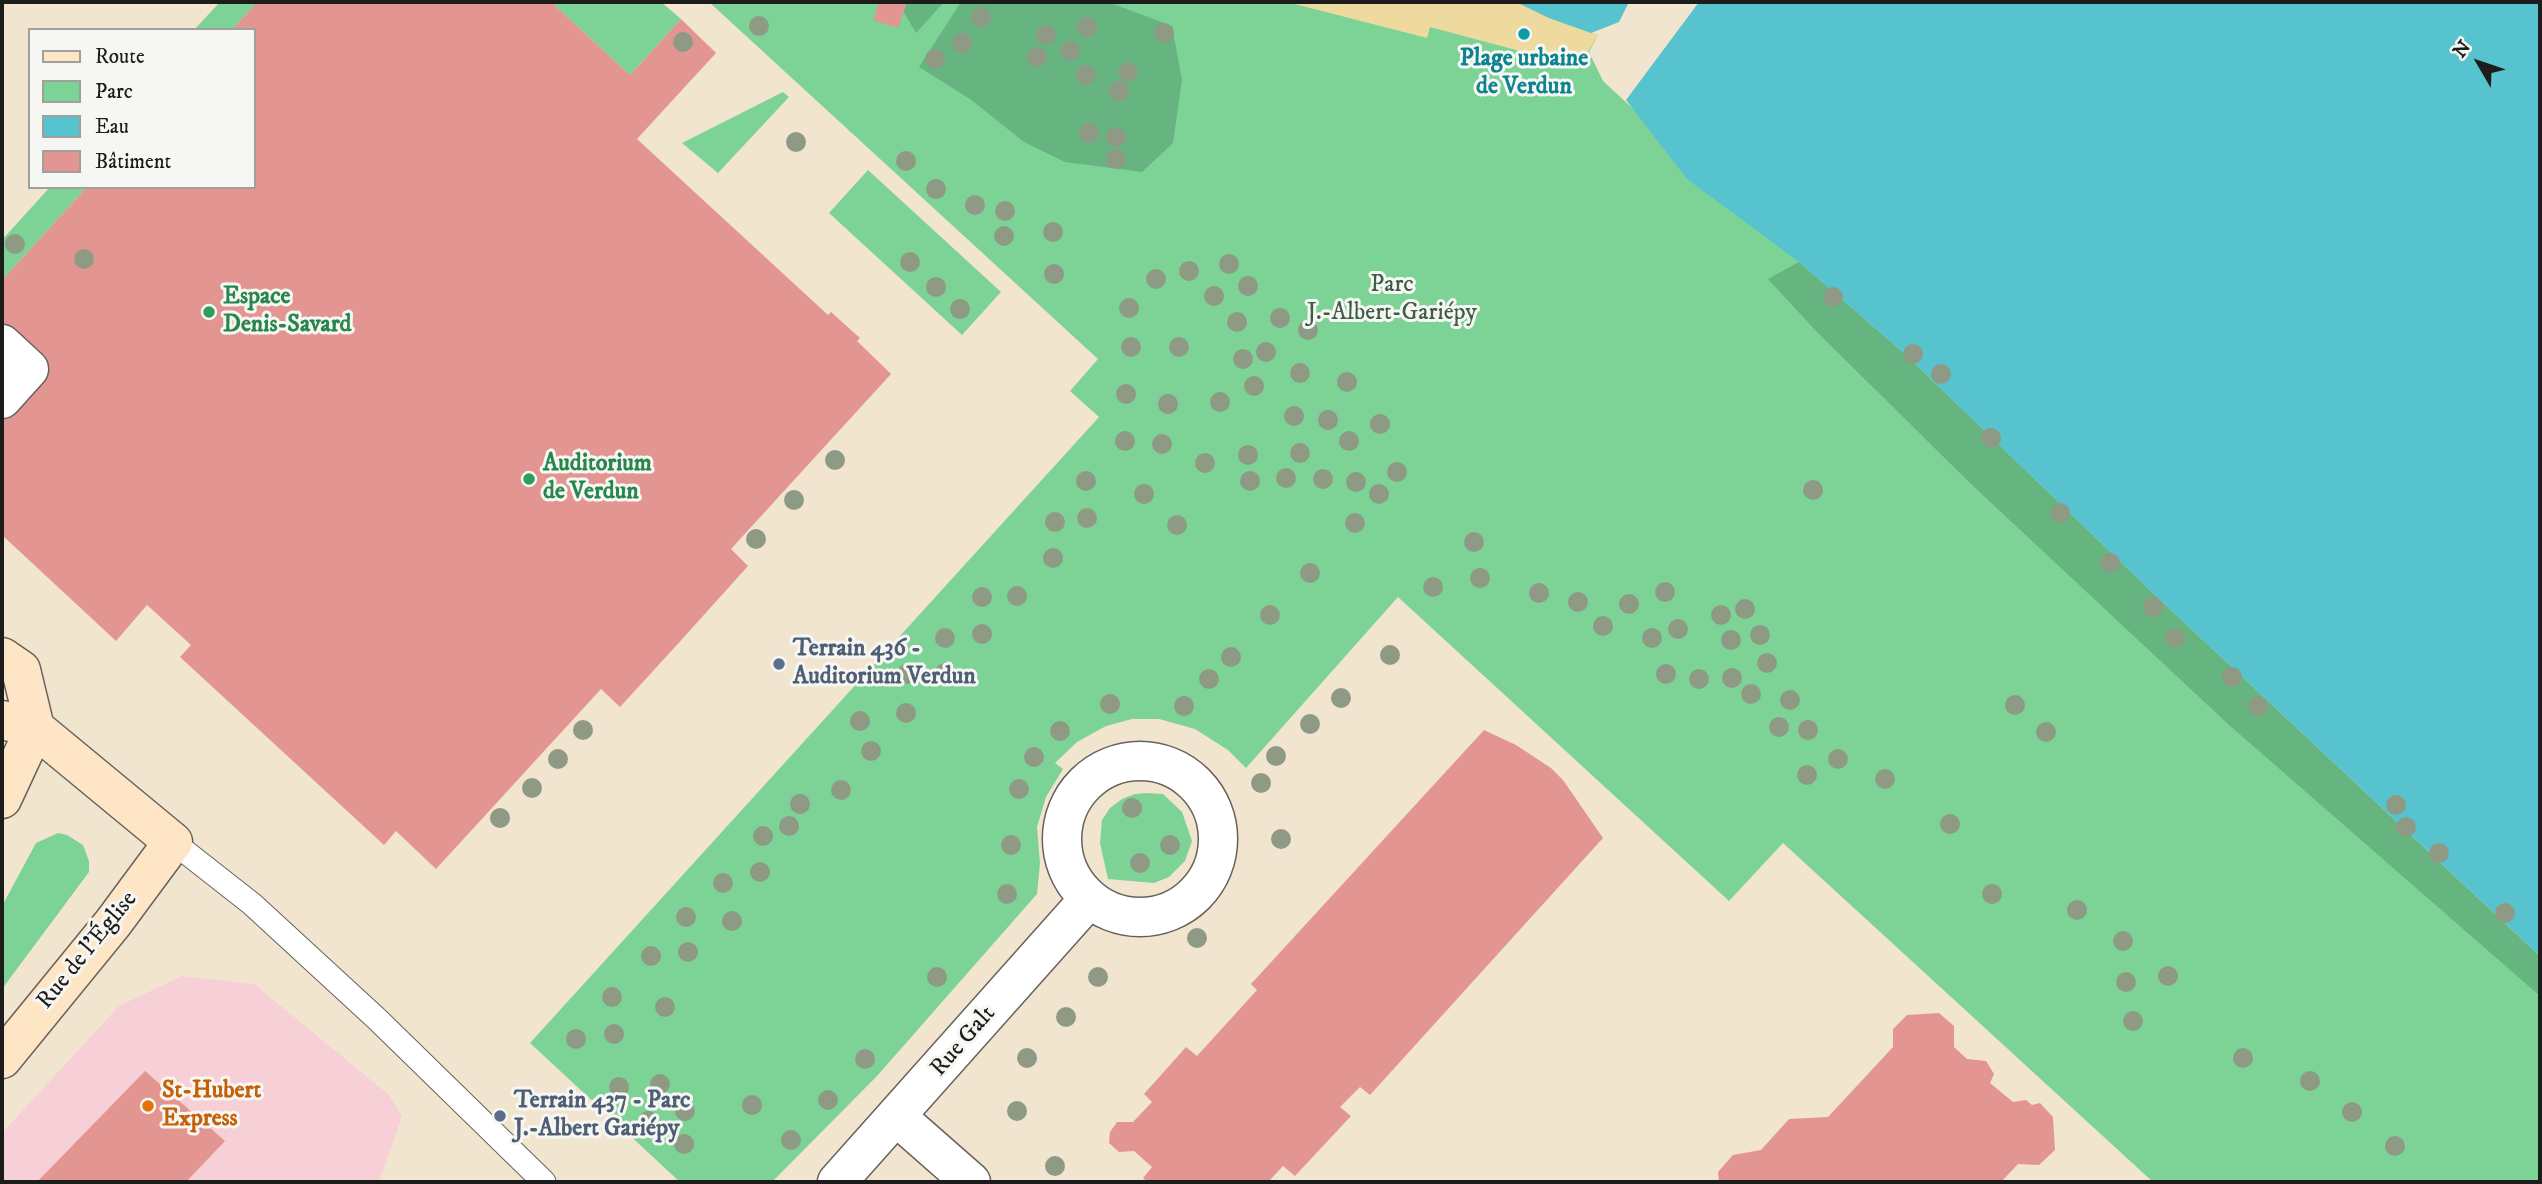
<!DOCTYPE html>
<meta charset="utf-8">
<style>
body{margin:0}
#map{position:relative;width:2542px;height:1184px;overflow:hidden;background:#f2e5cf;font-family:"IM FELL DW Pica",serif}
canvas{display:block}
.frame{position:absolute;inset:0;border:4px solid #1c1c1c;pointer-events:none}
.legend{position:absolute;left:28px;top:28px;width:228px;height:161px;box-sizing:border-box;background:#f6f6f2;border:2px solid #9f9f9c;margin:0;padding:9px 12px;list-style:none;font-size:21px;color:#1c1c1c}
.legend li{display:flex;align-items:center;gap:14px;height:35px}
.legend b{width:35px;border:2px solid #9f9f9c}
.north{position:absolute;left:2444px;top:28px;width:70px;height:70px;-webkit-text-stroke:5px #f6f6f2;paint-order:stroke;rotate:309deg;font-size:19px;font-weight:700;line-height:28px;text-align:center;color:#1c1c1c}
.north::after{content:'';display:block;margin:auto;width:24px;height:32px;background:#1c1c1c;clip-path:polygon(50% 0,100% 100%,50% 72%,0 100%)}
</style>
<div id="map">
<canvas width="2542" height="1184"></canvas>
<div class="frame"></div>
<ul class="legend">
<li><b style="height:9px;background:#fde5c5"></b>Route</li>
<li><b style="height:19px;background:#7dd296"></b>Parc</li>
<li><b style="height:19px;background:#57c3cf"></b>Eau</li>
<li><b style="height:19px;background:#e39591"></b>Bâtiment</li>
</ul>
<div class="north">N</div>
</div>
<script>
const c = document.querySelector('canvas').getContext('2d');
c.lineJoin = 'round';
function fillPath(path, color) {
  c.fillStyle = color;
  c.fill(path, 'evenodd');
}
function poly(rows) {
  const path = new Path2D();
  for (const r of rows) {
    if (r.length === 3) {
      path.moveTo(r[0] + r[2], r[1]);
      path.arc(r[0], r[1], r[2], 0, 2 * Math.PI);
      continue;
    }
    path.moveTo(r[0], r[1]);
    for (let i = 2; i < r.length; i += 2) path.lineTo(r[i], r[i + 1]);
  }
  return path;
}
function strokePath(path, color, width, dash) {
  c.strokeStyle = color;
  c.lineWidth = width;
  c.lineCap = dash ? 'butt' : 'round';
  c.setLineDash(dash || []);
  c.stroke(path);
}
function write(font, color, halo, rows, align = 'center') {
  c.font = font + ' "IM FELL DW Pica",serif';
  c.lineWidth = 6;
  c.setLineDash([]);
  c.textBaseline = 'middle';
  c.strokeStyle = halo;
  c.fillStyle = color;
  for (const [text, x, y, turn = 0] of rows) {
    c.save();
    c.translate(x, y);
    c.rotate((+turn || 0) * Math.PI / 180);
    c.textAlign = isNaN(turn) ? turn : align;
    if (halo) c.strokeText(text, 0, 0);
    c.fillText(text, 0, 0);
    c.restore();
  }
}
const built = poly([
 [182,976,254,984,389,1095,402,1116,379,1182,2,1182,2,1133,119,1006]
]);
const green = poly([
 [220,2,257,2,232,30,194,30],
 [551,2,661,2,681,19,630,75],
 [709,2,1516,2,1549,18,1598,35,1589,52,1603,81,1799,262,1904,353,2156,596,2540,957,2540,1182,2153,1182,1783,843,1729,901,1398,597,1246,768,1228,750,1195,729,1159,719,1132,719,1106,726,1077,742,1055,763,1063,769,1046,797,1037,827,1040,863,1037,894,877,1076,772,1182,680,1182,530,1043,1099,417,1070,391,1098,359],
 [783,92,789,97,718,173,682,143],
 [868,170,1001,292,962,335,829,213],
 [50,187,87,187,2,280,2,240],
 [1147,793,1163,794,1182,812,1192,841,1185,861,1169,877,1154,883,1108,879,1100,843,1102,820,1110,808,1122,799,1135,794],
 [58,833,67,835,83,845,89,861,89,872,2,989,2,906,36,843]
]);
const forest = poly([
 [898,2,944,2,916,33],
 [961,2,1108,2,1172,26,1182,80,1173,143,1142,172,1065,162,1024,142,970,99,919,67],
 [1799,262,1904,353,2156,596,2540,956,2540,996,2228,724,1970,483,1816,331,1768,279]
]);
const sand = poly([
 [1287,2,1516,2,1549,18,1598,35,1588,52,1572,65,1430,27,1427,38]
]);
const water = poly([
 [1516,2,1629,2,1619,22,1591,33,1549,18],
 [1699,2,2540,2,2540,956,2156,596,1904,353,1799,262,1687,179,1626,100]
]);
const building = poly([
 [257,2,551,2,630,75,681,19,716,53,637,139,828,315,831,312,860,338,857,341,891,374,731,549,748,566,675,647,620,707,601,689,436,869,396,831,384,845,180,657,191,645,147,605,116,641,2,535,2,280,87,187,254,187,254,30,232,30],
 [879,2,907,2,898,28,873,20],
 [1484,730,1516,745,1551,768,1563,780,1603,838,1370,1095,1360,1087,1340,1107,1351,1116,1295,1176,1283,1166,1270,1180,1272,1182,1148,1182,1143,1178,1152,1167,1134,1151,1119,1152,1109,1143,1110,1132,1117,1122,1133,1122,1152,1102,1144,1094,1186,1047,1197,1056,1257,990,1251,984],
 [1939,1013,1954,1026,1954,1047,1967,1059,1986,1061,1994,1074,1990,1083,2013,1102,2026,1100,2032,1105,2040,1103,2053,1117,2055,1150,2039,1165,2018,1164,2001,1182,1719,1182,1718,1172,1733,1155,1761,1150,1789,1119,1828,1117,1893,1047,1893,1029,1907,1015],
 [145,1071,225,1141,186,1182,37,1182]
]);
const lane = poly([
 [173,842,252,904,377,1019,544,1182]
]);
const street = poly([
 [2,344,29,369,2,399],
 [1140,839,78],
 [897,1117,971,1182],
 [837,1182,1089,899]
]);
const secondary = poly([
 [2,657,21,670,35,728],
 [2,720,35,728,173,842,113,923,2,1059],
 [2,799,35,728]
]);
const trees = [
 [981,17],
 [759,26],
 [1087,27],
 [1164,33],
 [1046,35],
 [683,42],
 [962,43],
 [1070,51],
 [1037,57],
 [935,59],
 [1128,72],
 [1086,75],
 [1119,91],
 [1089,133],
 [1116,137],
 [796,142],
 [1116,159],
 [906,161],
 [936,189],
 [975,205],
 [1005,211],
 [1053,232],
 [1004,236],
 [15,244],
 [84,259],
 [910,262],
 [1229,264],
 [1189,271],
 [1054,274],
 [1156,279],
 [1248,286],
 [936,287],
 [1214,296],
 [1833,297],
 [1129,308],
 [960,309],
 [1280,318],
 [1237,322],
 [1308,330],
 [1131,347],
 [1179,347],
 [1266,352],
 [1913,354],
 [1243,359],
 [1300,373],
 [1941,374],
 [1347,382],
 [1254,386],
 [1126,394],
 [1220,402],
 [1168,404],
 [1294,416],
 [1328,420],
 [1380,424],
 [1991,438],
 [1125,441],
 [1349,441],
 [1162,444],
 [1300,453],
 [1248,455],
 [835,460],
 [1205,463],
 [1397,472],
 [1286,478],
 [1323,479],
 [1086,481],
 [1250,481],
 [1356,482],
 [1813,490],
 [1144,494],
 [1379,494],
 [794,500],
 [2060,513],
 [1087,518],
 [1055,522],
 [1355,523],
 [1177,525],
 [756,539],
 [1474,542],
 [1053,558],
 [2110,563],
 [1310,573],
 [1480,578],
 [1433,587],
 [1665,592],
 [1539,593],
 [1017,596],
 [982,597],
 [1578,602],
 [1629,604],
 [2153,607],
 [1745,609],
 [1270,615],
 [1721,615],
 [1603,626],
 [1678,629],
 [982,634],
 [1760,635],
 [945,638],
 [1652,638],
 [2175,638],
 [1731,640],
 [1390,655],
 [1231,657],
 [1767,663],
 [945,673],
 [907,674],
 [1666,674],
 [2232,677],
 [1732,678],
 [1209,679],
 [1699,679],
 [1751,694],
 [1341,698],
 [1790,700],
 [1110,704],
 [2015,705],
 [1184,706],
 [2258,706],
 [906,713],
 [860,721],
 [1310,724],
 [1779,727],
 [583,730],
 [1808,730],
 [1060,731],
 [2046,732],
 [871,751],
 [1276,756],
 [1034,757],
 [558,759],
 [1838,759],
 [1807,775],
 [1885,779],
 [1261,783],
 [532,788],
 [1019,789],
 [841,790],
 [800,804],
 [2396,805],
 [1132,808],
 [500,818],
 [1950,824],
 [789,826],
 [2406,827],
 [763,836],
 [1281,839],
 [1011,845],
 [1170,845],
 [2439,853],
 [1140,863],
 [760,872],
 [723,883],
 [1007,894],
 [1992,894],
 [2077,910],
 [2505,913],
 [686,917],
 [732,921],
 [1197,938],
 [2123,941],
 [688,952],
 [651,956],
 [2168,976],
 [937,977],
 [1098,977],
 [2126,982],
 [612,997],
 [665,1007],
 [1066,1017],
 [2133,1021],
 [614,1034],
 [576,1039],
 [1027,1058],
 [2243,1058],
 [865,1059],
 [2310,1081],
 [660,1084],
 [619,1087],
 [828,1100],
 [752,1105],
 [685,1111],
 [1017,1111],
 [2352,1112],
 [648,1121],
 [791,1140],
 [684,1144],
 [2395,1146],
 [1055,1166]
];
const markers = [
 [1524,34,7,"#0f9aa8"],
 [209,312,7,"#2e9e5b"],
 [529,479,7,"#2e9e5b"],
 [779,664,7,"#5c6f8a"],
 [148,1106,7,"#e8710a"],
 [500,1116,7,"#5c6f8a"]
];
const cultureNames = [
 ["Plage urbaine",1524,60],
 ["de Verdun",1524,88]
];
const parkNames = [
 ["Parc",1392,286],
 ["J.-Albert-Gariépy",1392,314]
];
const leisureNames = [
 ["Espace",223,298],
 ["Denis-Savard",223,326],
 ["Auditorium",543,465],
 ["de Verdun",543,493]
];
const serviceNames = [
 ["Terrain 436 -",793,650],
 ["Auditorium Verdun",793,678],
 ["Terrain 437 - Parc",514,1102],
 ["J.-Albert Gariépy",514,1130]
];
const streetNames = [
 ["Rue de l'Église",88,951,-51],
 ["Rue Galt",964,1042,-49]
];
const foodNames = [
 ["St-Hubert",162,1092],
 ["Express",162,1120]
];
fillPath(built, '#f6cfd7');
fillPath(green, '#7dd296');
fillPath(forest, '#66b47f');
fillPath(sand, '#eeda9e');
fillPath(water, '#57c3cf');
fillPath(building, '#e39591');
strokePath(lane, '#67625b', 25);
strokePath(street, '#67625b', 41);
strokePath(secondary, '#67625b', 41);
strokePath(lane, '#fff', 23);
strokePath(street, '#fff', 38);
strokePath(secondary, '#fde5c5', 38);
c.fillStyle = '#8f9a84';
for (const [x, y] of trees) {
  c.beginPath();
  c.arc(x, y, 10, 0, 2 * Math.PI);
  c.fill();
}
for (const [x, y, r, color] of markers) {
  const dot = new Path2D();
  dot.arc(x, y, r, 0, 2 * Math.PI);
  c.fillStyle = color;
  c.fill(dot);
  strokePath(dot, '#f6f6f2', 2.5);
}
write('bold 24px', '#0d838f', '#f6f6f2', cultureNames);
write('24px', '#3e5c47', '#f6f6f2', parkNames);
write('bold 24px', '#27864d', '#f6f6f2', leisureNames, 'left');
write('bold 24px', '#4e5e75', '#f6f6f2', serviceNames, 'left');
write('24px', '#1c1c1c', '#f6f6f2', streetNames);
write('bold 24px', '#c56008', '#f6f6f2', foodNames, 'left');
</script>
